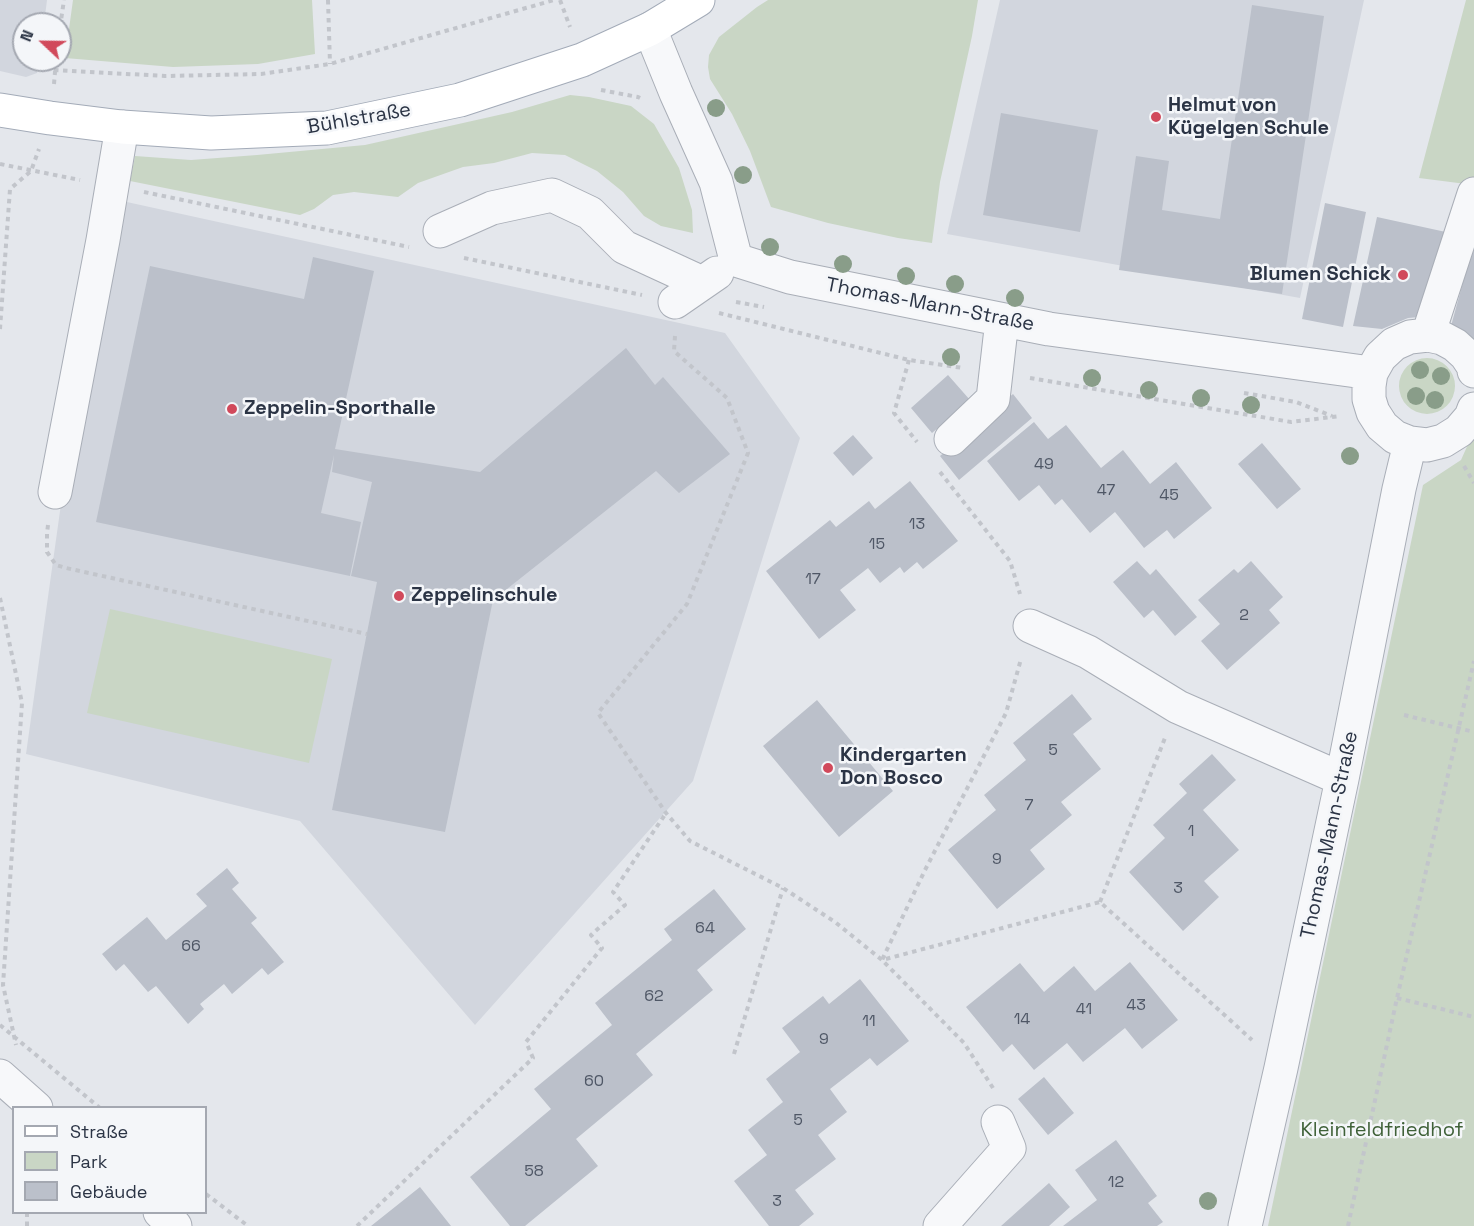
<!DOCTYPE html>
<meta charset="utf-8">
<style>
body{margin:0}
#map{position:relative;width:1474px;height:1226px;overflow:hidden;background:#e4e7ec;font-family:"Space Grotesk",sans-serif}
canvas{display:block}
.legend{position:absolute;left:12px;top:1106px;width:195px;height:108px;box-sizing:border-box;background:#f4f6f9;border:2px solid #a4a8b1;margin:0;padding:8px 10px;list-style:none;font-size:18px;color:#2b3445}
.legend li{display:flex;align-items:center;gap:12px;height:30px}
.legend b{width:30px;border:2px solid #a4a8b1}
.north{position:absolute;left:12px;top:12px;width:60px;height:60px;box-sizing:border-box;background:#f4f6f9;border:2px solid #a4a8b1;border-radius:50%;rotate:292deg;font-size:16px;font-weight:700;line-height:24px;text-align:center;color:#2b3445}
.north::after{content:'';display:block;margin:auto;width:21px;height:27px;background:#d1495b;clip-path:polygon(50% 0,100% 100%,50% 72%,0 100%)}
</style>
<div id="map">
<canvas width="1474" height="1226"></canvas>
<ul class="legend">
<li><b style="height:8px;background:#fff"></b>Straße</li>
<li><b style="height:16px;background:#c9d6c5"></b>Park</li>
<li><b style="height:16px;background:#bbc0ca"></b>Gebäude</li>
</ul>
<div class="north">N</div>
</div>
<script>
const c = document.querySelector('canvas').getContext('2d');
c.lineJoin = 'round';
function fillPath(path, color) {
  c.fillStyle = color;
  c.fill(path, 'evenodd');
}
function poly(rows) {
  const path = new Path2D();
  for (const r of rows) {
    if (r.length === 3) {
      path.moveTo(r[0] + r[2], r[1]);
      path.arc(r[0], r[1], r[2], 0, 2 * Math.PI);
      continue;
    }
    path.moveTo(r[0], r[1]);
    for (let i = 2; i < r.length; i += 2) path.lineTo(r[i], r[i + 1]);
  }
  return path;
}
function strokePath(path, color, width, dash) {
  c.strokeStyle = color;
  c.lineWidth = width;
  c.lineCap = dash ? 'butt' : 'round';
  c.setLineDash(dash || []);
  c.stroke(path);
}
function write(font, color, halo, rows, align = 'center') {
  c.font = font + ' "Space Grotesk",sans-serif';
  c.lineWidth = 5;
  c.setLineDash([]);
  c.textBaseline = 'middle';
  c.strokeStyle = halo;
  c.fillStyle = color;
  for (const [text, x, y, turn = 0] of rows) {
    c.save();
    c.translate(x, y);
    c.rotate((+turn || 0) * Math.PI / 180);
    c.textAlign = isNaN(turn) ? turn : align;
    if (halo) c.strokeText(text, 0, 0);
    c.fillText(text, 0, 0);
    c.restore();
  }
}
const built = poly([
 [0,0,47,0,44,24,24,24,24,60,39,60,37,73,26,77,0,71],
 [1000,0,1364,0,1300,298,947,234],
 [104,197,725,333,800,438,693,781,475,1025,300,821,26,754]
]);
const green = poly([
 [73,0,312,0,315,54,258,64,173,67,65,58],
 [768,0,978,0,972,36,940,182,932,243,898,238,828,223,771,207,750,151,732,114,710,79,708,67,709,55,719,37,757,7],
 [1466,0,1474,0,1474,185,1419,178],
 [570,95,589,97,631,106,654,124,679,168,692,210,693,233,661,226,644,216,623,192,597,171,565,155,532,153,494,163,463,167,418,183,398,197,354,192,333,195,314,209,300,215,130,181,135,156,191,160,257,155,365,145,512,112],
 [1427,386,28],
 [1474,431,1474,1226,1268,1226,1423,485,1461,460],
 [110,609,332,659,309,763,87,713]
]);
const building = poly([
 [1252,5,1324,16,1282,294,1119,270,1136,156,1169,161,1162,210,1220,219],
 [1001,113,1098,130,1080,232,983,215],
 [1325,203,1366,212,1343,327,1302,319],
 [1377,217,1455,234,1430,316,1408,318,1382,329,1353,326],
 [1473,246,1474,246,1474,344,1451,326],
 [313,257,374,271,335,449,480,472,626,348,655,385,663,377,730,454,679,493,656,471,493,600,445,832,332,810,377,582,351,576,372,482,332,472,334,455,321,513,361,522,350,576,96,522,150,266,304,299],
 [948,375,970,400,932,433,911,408],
 [1013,394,1032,418,959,480,940,456],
 [1034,422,1048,439,1066,425,1101,468,1123,450,1150,484,1176,462,1212,508,1174,539,1167,530,1144,548,1115,512,1090,533,1062,499,1055,505,1039,485,1019,501,987,461],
 [853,435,873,458,853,476,833,453],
 [1262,443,1301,489,1277,509,1238,464],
 [910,481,958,541,923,569,917,562,904,573,900,567,880,583,868,568,840,590,856,610,819,639,766,571,830,520,836,527,869,501,875,509],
 [1137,561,1150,575,1156,569,1197,617,1175,636,1153,610,1144,618,1113,582],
 [1251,561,1283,597,1269,610,1280,623,1227,670,1201,641,1220,624,1198,600,1234,569,1238,573],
 [1072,694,1092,719,1073,734,1101,769,1061,802,1072,815,1030,850,1045,869,997,909,948,850,996,810,984,795,1026,760,1013,743],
 [817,700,893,791,839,837,763,746],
 [1212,754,1236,780,1203,810,1239,850,1204,881,1219,897,1183,931,1129,872,1165,838,1153,825,1187,793,1179,784],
 [227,868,239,883,232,889,257,918,251,923,284,962,268,975,262,968,232,994,224,984,200,1004,204,1009,188,1024,156,986,148,992,124,964,116,971,102,954,147,917,166,940,207,906,196,894],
 [714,889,746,929,697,970,713,990,636,1054,653,1075,576,1139,598,1166,525,1226,510,1226,470,1177,551,1109,534,1089,612,1025,595,1003,672,940,664,929],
 [1130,962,1178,1020,1142,1049,1125,1028,1083,1062,1067,1043,1034,1070,1012,1044,1003,1052,966,1007,1020,963,1044,992,1074,966,1095,991],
 [860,979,909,1041,877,1066,870,1058,830,1089,847,1112,818,1135,836,1159,795,1190,814,1214,799,1226,769,1226,734,1181,767,1155,748,1130,783,1102,766,1079,800,1052,782,1028,823,996,829,1004],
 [1044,1077,1074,1113,1048,1135,1018,1099],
 [1116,1140,1157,1196,1148,1203,1163,1222,1157,1226,1063,1226,1097,1200,1075,1170],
 [1049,1183,1070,1207,1049,1226,1001,1226],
 [420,1187,451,1226,371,1226]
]);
const path = poly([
 [328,0,330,64],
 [560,0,570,27],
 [60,27,64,0],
 [54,70,165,76,261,74,330,64,554,0],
 [54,84,56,60],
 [601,90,638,97,640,98],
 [0,164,80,180],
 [144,192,409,247],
 [464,258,642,295],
 [736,302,764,307],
 [719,313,909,360,963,368],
 [0,329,10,189,31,171,39,149],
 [675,336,674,351,727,398,748,453,687,604,598,713,666,813,690,841,783,888,835,922,882,960,1100,902,1252,1040],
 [909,360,894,413,917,442],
 [1030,378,1291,422,1340,416],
 [1244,393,1296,402,1332,416],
 [1464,466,1474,483],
 [940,472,1010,561,1020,594],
 [48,525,47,533,47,552,56,565,66,568,367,634],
 [0,598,22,703,3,985,16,1045],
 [1404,715,1474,732],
 [1100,902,1165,738],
 [1397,998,1474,1017],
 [0,1025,100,1108],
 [734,1054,783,888],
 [993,1088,964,1043,882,960,925,870,1006,713,1021,659],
 [206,1194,248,1226],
 [27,1226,27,1212],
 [357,1226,533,1058,526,1042,602,948,591,935,625,905,613,892,666,813],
 [1348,1226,1397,998,1474,661]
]);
const minor = poly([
 [650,29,676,93,716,182,736,260,790,277,1049,329,1371,373],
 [440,231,492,208,552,195,590,213,624,247,702,283],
 [675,302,717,273],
 [1428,335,1474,194],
 [1474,371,1474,367,1466,355,1455,345,1442,338,1428,335,1410,337,1394,344,1380,357,1371,373,1369,386,1369,399,1373,412,1382,426,1395,437,1410,443,1427,445,1443,441,1459,431,1471,417,1474,409],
 [951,439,993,399,1002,320],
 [55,492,103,240,122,127],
 [1030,626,1088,652,1178,707,1342,779],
 [0,1076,36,1108],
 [160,1212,175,1226],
 [940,1226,1009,1148,998,1122],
 [1245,1226,1281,1068,1342,779,1399,489,1410,443]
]);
const major = poly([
 [0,110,50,118,122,127,211,133,327,128,460,100,582,60,650,29,698,0]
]);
const trees = [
 [716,108],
 [743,175],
 [770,247],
 [843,264],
 [906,276],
 [955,284],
 [1015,298],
 [951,357],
 [1420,370],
 [1441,376],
 [1092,378],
 [1149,390],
 [1416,396],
 [1201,398],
 [1435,400],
 [1251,405],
 [1350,456],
 [1208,1201]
];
const markers = [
 [1156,117,6,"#d1495b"],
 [1403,275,6,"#d1495b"],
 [232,409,6,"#d1495b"],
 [399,596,6,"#d1495b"],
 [828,768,6,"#d1495b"]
];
const numberNames = [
 ["49",1044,465],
 ["47",1106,491],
 ["45",1169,496],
 ["13",917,525],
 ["15",877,545],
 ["17",813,580],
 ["2",1244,616],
 ["5",1053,751],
 ["7",1029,806],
 ["1",1191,832],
 ["9",997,860],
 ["3",1178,889],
 ["64",705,929],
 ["66",191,947],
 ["62",654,997],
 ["43",1136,1006],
 ["41",1084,1010],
 ["14",1022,1020],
 ["11",869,1022],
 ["9",824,1040],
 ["60",594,1082],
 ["5",798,1121],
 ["58",534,1172],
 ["12",1116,1183],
 ["3",777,1202]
];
const poiNames = [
 ["Helmut von",1168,106],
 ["Kügelgen Schule",1168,129],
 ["Blumen Schick",1391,275,"right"],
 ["Zeppelin-Sporthalle",244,409],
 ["Zeppelinschule",411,596],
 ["Kindergarten",840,756],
 ["Don Bosco",840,779]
];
const streetNames = [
 ["Bühlstraße",359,119,-10],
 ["Thomas-Mann-Straße",930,305,11],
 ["Thomas-Mann-Straße",1330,835,-78]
];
const parkNames = [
 ["Kleinfeldfriedhof",1382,1131]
];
fillPath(built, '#d2d6de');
fillPath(green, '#c9d6c5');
fillPath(building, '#bbc0ca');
strokePath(minor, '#a9aeb7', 35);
strokePath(major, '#a3abb8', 35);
strokePath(path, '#c2c5cb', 4, [4.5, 4.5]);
strokePath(minor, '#f7f8fa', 33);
strokePath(major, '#fff', 33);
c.fillStyle = '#899d89';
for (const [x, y] of trees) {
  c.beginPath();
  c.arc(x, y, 9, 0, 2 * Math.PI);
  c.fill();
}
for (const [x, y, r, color] of markers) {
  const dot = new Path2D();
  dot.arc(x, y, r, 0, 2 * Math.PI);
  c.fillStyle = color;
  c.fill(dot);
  strokePath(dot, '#f4f6f9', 2);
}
write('16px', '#4f5766', null, numberNames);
write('bold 20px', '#2b3445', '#f4f6f9', poiNames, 'left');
write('20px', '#2b3445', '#f4f6f9', streetNames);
write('20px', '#3f6138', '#f4f6f9', parkNames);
</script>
